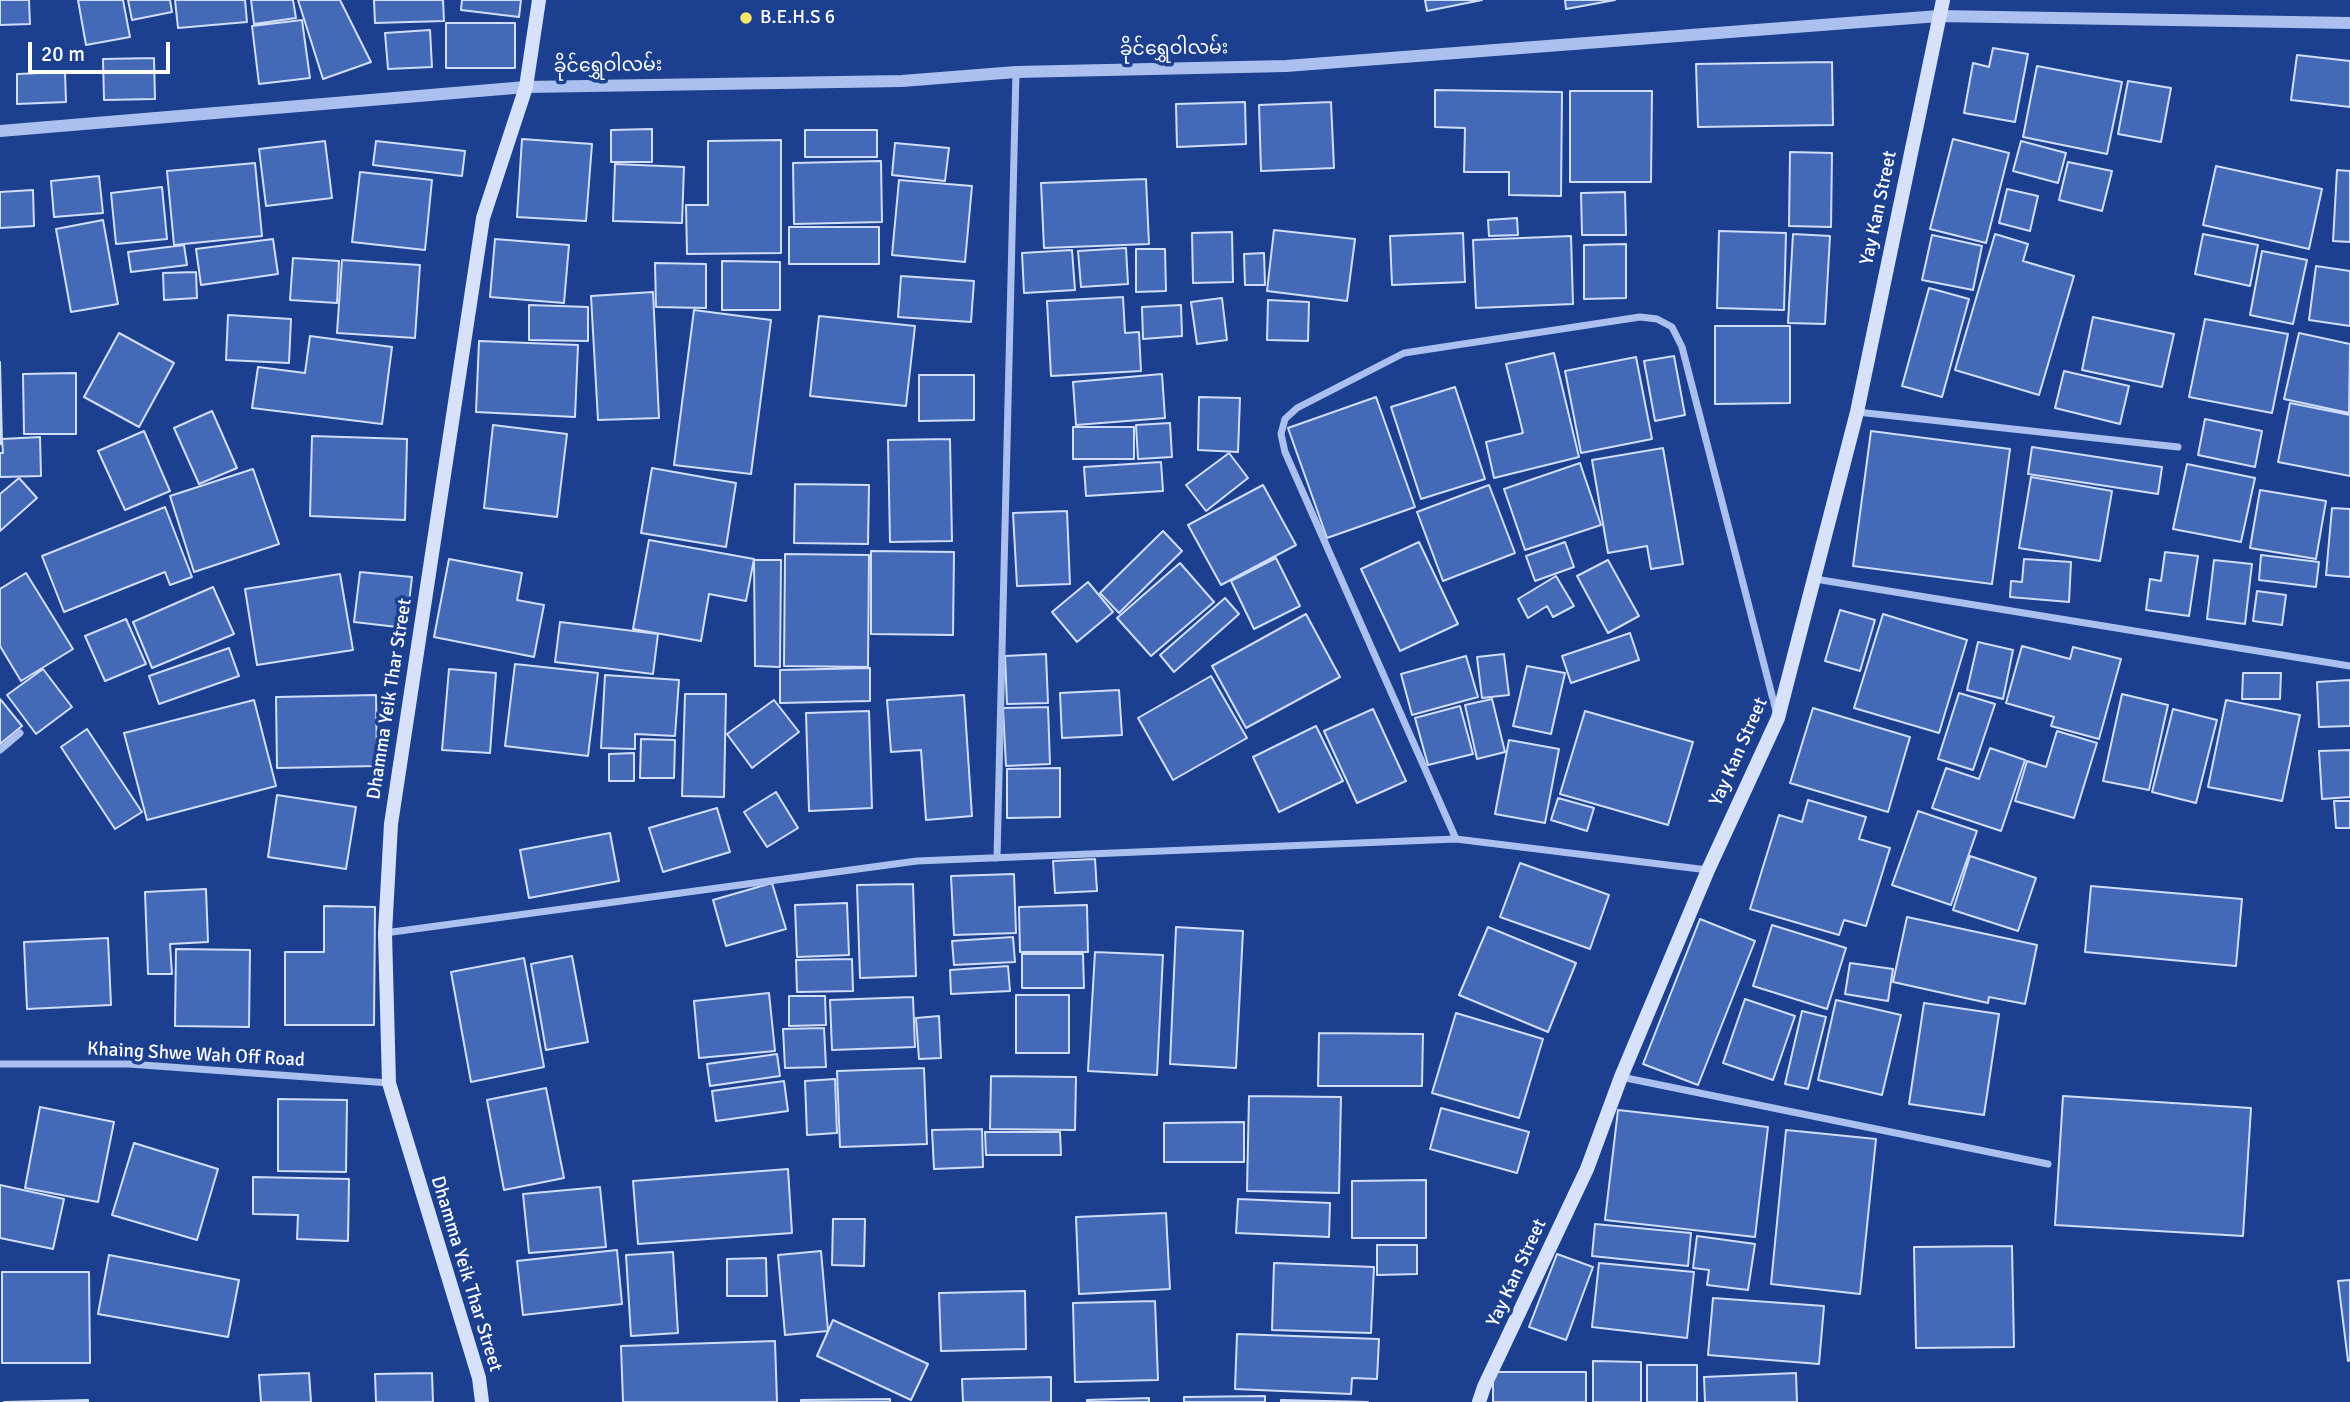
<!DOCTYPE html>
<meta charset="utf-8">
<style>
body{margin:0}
#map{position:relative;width:2350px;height:1402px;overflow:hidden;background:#1c408f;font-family:Signika,sans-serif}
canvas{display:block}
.scale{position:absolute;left:28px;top:42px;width:142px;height:32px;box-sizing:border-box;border:4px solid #fff;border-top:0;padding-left:9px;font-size:21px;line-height:24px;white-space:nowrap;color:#fff;-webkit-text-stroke:5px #1c408f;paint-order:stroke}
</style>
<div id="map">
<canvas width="2350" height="1402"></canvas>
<div class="scale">20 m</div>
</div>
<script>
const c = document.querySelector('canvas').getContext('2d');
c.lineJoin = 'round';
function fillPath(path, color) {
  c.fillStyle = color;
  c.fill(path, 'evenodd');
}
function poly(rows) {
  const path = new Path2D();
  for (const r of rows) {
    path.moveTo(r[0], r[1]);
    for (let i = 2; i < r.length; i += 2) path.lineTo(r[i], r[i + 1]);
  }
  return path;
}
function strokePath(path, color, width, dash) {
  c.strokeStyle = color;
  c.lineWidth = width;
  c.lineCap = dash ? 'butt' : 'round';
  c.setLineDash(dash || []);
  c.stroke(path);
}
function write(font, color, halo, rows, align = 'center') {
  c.font = font + ' Signika,"Noto Sans Myanmar",sans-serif';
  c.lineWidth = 7;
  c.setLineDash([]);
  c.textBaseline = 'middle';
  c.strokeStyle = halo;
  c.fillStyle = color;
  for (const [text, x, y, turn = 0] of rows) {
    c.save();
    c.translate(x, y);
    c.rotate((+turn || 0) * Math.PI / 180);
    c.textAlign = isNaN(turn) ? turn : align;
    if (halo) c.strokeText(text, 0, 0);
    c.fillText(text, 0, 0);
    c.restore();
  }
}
const building = poly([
 [0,0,29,0,30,24,0,25,0,0],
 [78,0,123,0,130,37,86,45,78,0],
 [128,0,170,0,172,12,132,20,128,0],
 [175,0,245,0,247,22,178,28,175,0],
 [251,0,293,0,296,18,254,24,251,0],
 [298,0,340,0,371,62,323,79,298,0],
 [374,0,443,0,444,21,375,23,374,0],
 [462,0,521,0,519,17,461,10,462,0],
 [1425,0,1482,0,1427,11,1425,0],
 [1565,0,1615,0,1566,9,1565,0],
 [302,20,310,78,259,84,252,26,302,20],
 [446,23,515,23,515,68,446,68,446,23],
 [430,30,432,67,388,69,385,33,430,30],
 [1993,48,2028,54,2015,122,1964,113,1973,63,1989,67,1993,48],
 [2297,55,2350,61,2350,107,2291,100,2297,55],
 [154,58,155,99,104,100,103,59,154,58],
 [1832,62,1833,125,1698,127,1696,64,1832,62],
 [2037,66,2122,82,2107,154,2023,137,2037,66],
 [65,72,66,102,17,104,17,74,65,72],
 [2128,81,2171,88,2161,142,2118,134,2128,81],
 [1435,90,1562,92,1561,196,1509,195,1509,172,1464,172,1465,128,1435,127,1435,90],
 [1570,91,1652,91,1651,182,1570,182,1570,91],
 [1245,102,1246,144,1177,147,1176,104,1245,102],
 [1331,102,1334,168,1261,171,1259,105,1331,102],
 [652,129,652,162,611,162,611,130,652,129],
 [805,130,877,130,877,157,805,157,805,130],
 [522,139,592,144,586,221,517,217,522,139],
 [1953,139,2009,153,1986,243,1930,229,1953,139],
 [781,140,781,253,687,254,686,205,708,205,708,141,781,140],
 [325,141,332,198,266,206,259,149,325,141],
 [376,141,465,151,462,176,373,165,376,141],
 [2021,141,2066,153,2058,183,2013,171,2021,141],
 [895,143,949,148,945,181,892,175,895,143],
 [1790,152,1832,153,1831,227,1789,226,1790,152],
 [881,161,882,222,794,224,793,163,881,161],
 [2068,162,2112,171,2102,211,2059,200,2068,162],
 [255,163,262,236,174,245,167,171,255,163],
 [615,164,684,167,682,223,613,221,615,164],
 [2216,166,2322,189,2309,249,2203,225,2216,166],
 [2337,170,2350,171,2350,242,2333,241,2337,170],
 [360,172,432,180,425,250,352,242,360,172],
 [99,176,103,213,54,217,51,181,99,176],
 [1146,179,1149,244,1044,248,1041,183,1146,179],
 [899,180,972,186,965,262,892,255,899,180],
 [162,187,167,239,116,244,111,193,162,187],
 [2007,189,2038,196,2030,231,1999,223,2007,189],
 [33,190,34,226,0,228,0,192,33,190],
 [1625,192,1626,235,1582,235,1581,193,1625,192],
 [1517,218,1518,235,1489,236,1488,220,1517,218],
 [103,220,118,304,71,312,56,229,103,220],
 [789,227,879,227,879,264,789,264,789,227],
 [1274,230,1355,239,1347,301,1267,291,1274,230],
 [1719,231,1786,233,1784,310,1717,308,1719,231],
 [1232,232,1233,282,1193,283,1192,233,1232,232],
 [1463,233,1465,282,1392,285,1390,236,1463,233],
 [1793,234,1830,236,1825,324,1788,323,1793,234],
 [1995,234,2028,244,2023,261,2074,276,2039,395,1955,370,1995,234],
 [2203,234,2258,245,2250,286,2195,274,2203,234],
 [1932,235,1982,246,1973,290,1922,280,1932,235],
 [1571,236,1573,304,1476,308,1473,240,1571,236],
 [273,239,278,274,201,285,196,249,273,239],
 [495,239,569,245,564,303,490,297,495,239],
 [1626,244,1626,298,1584,299,1584,245,1626,244],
 [184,245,187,265,131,272,128,252,184,245],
 [1126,248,1128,284,1081,287,1078,251,1126,248],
 [1136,249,1165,249,1166,291,1136,292,1136,249],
 [1072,250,1075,290,1024,293,1022,253,1072,250],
 [2262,251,2307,260,2293,324,2250,315,2262,251],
 [1264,253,1265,285,1245,285,1244,254,1264,253],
 [293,258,339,261,337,303,290,300,293,258],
 [342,260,420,265,415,338,337,333,342,260],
 [722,261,780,262,780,310,722,310,722,261],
 [655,263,706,264,706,308,656,307,655,263],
 [2316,266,2350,271,2350,326,2309,320,2316,266],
 [196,272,197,298,164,300,163,273,196,272],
 [901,276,974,281,971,322,898,317,901,276],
 [1929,288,1969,299,1942,397,1902,386,1929,288],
 [653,292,659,418,598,420,591,296,653,292],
 [1123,297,1125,333,1139,332,1141,371,1051,376,1047,301,1123,297],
 [1222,298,1227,340,1197,344,1191,302,1222,298],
 [1268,300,1309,302,1308,341,1267,340,1268,300],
 [529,305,588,307,588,341,529,340,529,305],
 [1181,305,1182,336,1143,339,1142,307,1181,305],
 [694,310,771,320,751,474,674,465,694,310],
 [228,315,291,319,289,363,226,360,228,315],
 [819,316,915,326,906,406,810,396,819,316],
 [2093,317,2174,334,2162,387,2082,370,2093,317],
 [2205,319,2288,334,2272,413,2189,397,2205,319],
 [1715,326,1790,326,1790,403,1715,404,1715,326],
 [119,333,174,363,139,427,84,397,119,333],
 [2299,333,2350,344,2349,413,2284,399,2299,333],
 [310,336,392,347,382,424,252,408,258,367,305,373,310,336],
 [479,341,578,345,575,417,476,412,479,341],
 [1554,353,1579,457,1494,478,1486,442,1523,433,1506,364,1554,353],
 [1674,356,1685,415,1655,421,1644,361,1674,356],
 [1636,357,1652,439,1581,453,1565,371,1636,357],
 [0,362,2,444,0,444,0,362],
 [2064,371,2129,386,2120,424,2055,408,2064,371],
 [76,373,76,434,24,434,23,374,76,373],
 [1162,374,1165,418,1076,425,1073,382,1162,374],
 [919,375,974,375,974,420,919,421,919,375],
 [1455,387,1485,479,1421,499,1391,407,1455,387],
 [1199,397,1240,398,1238,452,1198,450,1199,397],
 [1376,397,1415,507,1327,538,1288,428,1376,397],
 [2290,403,2350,415,2350,476,2278,462,2290,403],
 [212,411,237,468,199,484,174,428,212,411],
 [2205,419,2262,431,2255,467,2198,455,2205,419],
 [1170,423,1172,457,1138,459,1136,425,1170,423],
 [493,425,567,434,557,517,484,508,493,425],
 [1073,427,1134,427,1134,459,1073,459,1073,427],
 [144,431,170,491,125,510,98,451,144,431],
 [1871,431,2010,449,1992,584,1853,566,1871,431],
 [312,436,407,439,405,520,310,516,312,436],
 [40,437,41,476,0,477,0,453,3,453,2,439,40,437],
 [950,439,952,541,890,542,888,440,950,439],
 [2032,447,2162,467,2158,494,2028,474,2032,447],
 [1663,448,1683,564,1651,569,1647,546,1608,553,1592,460,1663,448],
 [1229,453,1248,478,1206,511,1186,485,1229,453],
 [1161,462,1163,491,1086,496,1084,467,1161,462],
 [1580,463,1601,525,1525,550,1504,489,1580,463],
 [2187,464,2255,478,2241,542,2173,529,2187,464],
 [652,468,736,483,726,547,641,533,652,468],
 [253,469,279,544,194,572,170,496,253,469],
 [2031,477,2112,491,2100,561,2019,548,2031,477],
 [19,478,37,498,0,531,0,494,19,478],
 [795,484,869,485,868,544,794,543,795,484],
 [1263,485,1296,545,1221,585,1188,525,1263,485],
 [1489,485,1515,553,1443,581,1417,512,1489,485],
 [2260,490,2326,501,2316,559,2250,548,2260,490],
 [165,507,192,577,170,585,165,572,64,612,42,556,165,507],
 [2332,508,2350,509,2350,577,2326,575,2332,508],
 [1067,511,1070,584,1017,586,1013,513,1067,511],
 [1163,531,1182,551,1119,613,1100,593,1163,531],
 [649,540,754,559,746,601,709,594,701,641,633,629,649,540],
 [1419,542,1458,624,1400,651,1361,569,1419,542],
 [1565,542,1574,567,1535,581,1526,556,1565,542],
 [871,551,954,552,953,635,871,634,871,551],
 [2165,552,2198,556,2189,616,2146,610,2150,579,2161,581,2165,552],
 [785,554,869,555,868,667,784,666,785,554],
 [2261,555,2319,562,2316,587,2259,580,2261,555],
 [1276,558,1300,606,1254,629,1231,581,1276,558],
 [449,559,522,573,517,600,544,605,534,657,434,637,449,559],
 [2024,559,2071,562,2069,602,2010,597,2011,581,2022,582,2024,559],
 [754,560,781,560,780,667,755,666,754,560],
 [1608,560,1639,616,1608,633,1577,576,1608,560],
 [2214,560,2252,564,2245,624,2207,619,2214,560],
 [1180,563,1214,602,1151,656,1117,618,1180,563],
 [360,572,412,577,406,628,354,622,360,572],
 [26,573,73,649,21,681,0,646,0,589,26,573],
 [340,574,353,650,257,665,245,589,340,574],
 [1556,576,1574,606,1553,617,1547,606,1528,618,1518,599,1556,576],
 [1088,582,1113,612,1077,642,1052,612,1088,582],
 [213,587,234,634,152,668,133,622,213,587],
 [2257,591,2286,595,2282,625,2253,621,2257,591],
 [1225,598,1239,614,1174,672,1160,655,1225,598],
 [1840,610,1875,620,1860,671,1825,661,1840,610],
 [1306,614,1340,677,1246,728,1212,666,1306,614],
 [1883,614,1967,640,1939,733,1854,708,1883,614],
 [126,619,146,664,105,681,85,636,126,619],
 [560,622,658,634,653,674,555,662,560,622],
 [1630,633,1639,660,1571,683,1562,656,1630,633],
 [1978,642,2013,650,2003,699,1967,690,1978,642],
 [2022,646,2070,659,2073,647,2121,659,2099,739,2051,726,2054,717,2006,703,2022,646],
 [229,648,239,676,159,704,149,676,229,648],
 [1046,654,1048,703,1007,704,1005,656,1046,654],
 [1504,654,1509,695,1482,698,1477,657,1504,654],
 [1466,656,1478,697,1412,715,1401,674,1466,656],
 [515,664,598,673,588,756,505,746,515,664],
 [1527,666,1565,673,1551,734,1513,726,1527,666],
 [870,668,870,701,780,703,780,670,870,668],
 [43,669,72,707,36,734,7,695,43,669],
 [449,669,496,673,490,753,442,750,449,669],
 [2243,673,2281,673,2280,699,2242,699,2243,673],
 [605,675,679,680,675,736,635,734,635,749,601,748,605,675],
 [1211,676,1247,738,1173,780,1138,718,1211,676],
 [2350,680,2350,726,2319,727,2317,682,2350,680],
 [1119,690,1122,735,1062,738,1060,693,1119,690],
 [1959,693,1995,704,1973,770,1938,759,1959,693],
 [685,694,726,694,724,797,682,796,685,694],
 [2122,694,2168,705,2149,790,2103,781,2122,694],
 [376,695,377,766,277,768,276,697,376,695],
 [964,695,972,816,926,820,921,750,891,752,887,700,964,695],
 [0,699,22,726,0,744,0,699],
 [1492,699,1505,752,1477,759,1465,705,1492,699],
 [254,700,276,786,147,820,124,733,254,700],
 [774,700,799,732,752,768,727,734,774,700],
 [2226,700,2300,715,2282,801,2208,787,2226,700],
 [1460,706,1473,754,1428,765,1415,718,1460,706],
 [1048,707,1050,764,1006,766,1003,708,1048,707],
 [1813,708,1910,737,1888,812,1790,783,1813,708],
 [1373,709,1406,781,1357,803,1324,731,1373,709],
 [2173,709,2217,720,2196,803,2152,792,2173,709],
 [869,711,872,808,809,811,806,713,869,711],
 [1585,711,1693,742,1668,825,1560,794,1585,711],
 [1316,726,1343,781,1279,812,1253,757,1316,726],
 [87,729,142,812,115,829,61,747,87,729],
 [2057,731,2097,743,2074,818,2015,801,2027,761,2046,767,2057,731],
 [641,739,675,740,674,778,640,778,641,739],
 [1509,740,1559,749,1545,823,1495,814,1509,740],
 [1990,748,2025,760,2001,831,1932,808,1946,768,1979,779,1990,748],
 [2350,750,2350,797,2322,799,2319,751,2350,750],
 [634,753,634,781,609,781,609,754,634,753],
 [1060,768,1060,817,1007,818,1007,769,1060,768],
 [776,792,798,828,767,847,744,812,776,792],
 [277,795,356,807,346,869,268,857,277,795],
 [1558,798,1594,808,1587,831,1551,820,1558,798],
 [1808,800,1866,817,1859,839,1890,848,1866,926,1844,920,1839,935,1750,909,1779,815,1802,822,1808,800],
 [2334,801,2350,801,2350,828,2336,828,2334,801],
 [717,808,730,852,663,872,649,828,717,808],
 [1918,811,1977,831,1951,905,1892,885,1918,811],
 [610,833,619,881,529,898,520,850,610,833],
 [1970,856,2036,878,2018,931,1953,910,1970,856],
 [1095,859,1097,891,1055,893,1053,861,1095,859],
 [1520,863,1609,895,1590,949,1500,917,1520,863],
 [1014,874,1016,933,954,935,951,876,1014,874],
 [772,883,786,929,726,946,713,900,772,883],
 [913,884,916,976,860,978,857,885,913,884],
 [2091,886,2242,899,2236,966,2085,952,2091,886],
 [206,889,208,942,170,944,172,974,148,974,145,892,206,889],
 [847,903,849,955,797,957,795,905,847,903],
 [1087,905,1088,952,1020,952,1019,907,1087,905],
 [324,906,375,907,374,1025,285,1025,285,952,324,952,324,906],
 [1907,917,2037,945,2025,1004,1989,997,1988,1003,1893,982,1907,917],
 [1700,919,1755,941,1698,1085,1643,1064,1700,919],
 [1772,925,1846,948,1827,1009,1753,986,1772,925],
 [1176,927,1243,931,1236,1068,1170,1064,1176,927],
 [1488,927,1576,963,1548,1032,1459,995,1488,927],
 [1013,937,1015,962,954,965,952,941,1013,937],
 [108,938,111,1005,27,1009,24,942,108,938],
 [176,949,250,950,249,1027,175,1026,176,949],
 [1095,952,1163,955,1157,1075,1088,1071,1095,952],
 [1022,954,1083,954,1084,988,1022,988,1022,954],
 [572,956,588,1042,546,1050,531,964,572,956],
 [524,958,544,1067,471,1082,451,972,524,958],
 [852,959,853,991,797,992,796,960,852,959],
 [1850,963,1893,969,1888,1001,1845,994,1850,963],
 [1008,966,1010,991,951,994,950,970,1008,966],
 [769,993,775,1051,699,1058,694,1001,769,993],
 [1016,995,1069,995,1069,1053,1016,1053,1016,995],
 [789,996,825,996,826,1025,789,1026,789,996],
 [913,997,915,1047,832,1050,830,1000,913,997],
 [1745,999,1795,1016,1773,1080,1723,1063,1745,999],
 [1836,1000,1901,1015,1882,1095,1818,1080,1836,1000],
 [1924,1003,1999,1014,1984,1115,1909,1104,1924,1003],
 [1802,1011,1826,1017,1808,1089,1785,1084,1802,1011],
 [1456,1013,1543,1039,1519,1118,1432,1093,1456,1013],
 [939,1016,941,1058,919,1059,916,1018,939,1016],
 [824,1028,826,1067,785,1068,783,1029,824,1028],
 [1319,1033,1423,1034,1422,1086,1318,1086,1319,1033],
 [777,1054,780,1076,710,1086,707,1064,777,1054],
 [924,1068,927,1144,840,1147,837,1071,924,1068],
 [991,1076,1076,1077,1075,1130,990,1129,991,1076],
 [835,1079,837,1133,807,1135,805,1081,835,1079],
 [784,1081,788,1111,716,1121,712,1091,784,1081],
 [546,1088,564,1178,504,1190,487,1100,546,1088],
 [1249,1096,1341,1097,1339,1193,1247,1191,1249,1096],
 [2063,1096,2251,1108,2243,1236,2055,1225,2063,1096],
 [278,1099,347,1100,346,1172,278,1171,278,1099],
 [40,1107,114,1122,98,1202,25,1188,40,1107],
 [1441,1108,1529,1132,1517,1173,1430,1149,1441,1108],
 [1618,1110,1768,1127,1755,1237,1605,1220,1618,1110],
 [1244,1122,1244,1162,1164,1162,1164,1123,1244,1122],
 [982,1129,983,1167,934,1169,932,1130,982,1129],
 [1786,1130,1876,1139,1860,1294,1771,1284,1786,1130],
 [985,1132,1060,1132,1061,1155,986,1155,985,1132],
 [134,1143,218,1169,197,1240,112,1215,134,1143],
 [788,1169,792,1233,638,1244,633,1181,788,1169],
 [253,1177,349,1179,348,1241,297,1239,298,1215,253,1214,253,1177],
 [1426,1180,1426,1238,1352,1238,1352,1181,1426,1180],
 [0,1185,64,1199,53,1249,0,1238,0,1185],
 [600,1187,606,1247,529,1253,523,1194,600,1187],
 [1238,1199,1330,1203,1329,1237,1236,1233,1238,1199],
 [1166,1213,1170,1289,1079,1294,1076,1217,1166,1213],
 [833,1219,865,1219,864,1266,832,1265,833,1219],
 [1595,1224,1691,1233,1688,1266,1592,1256,1595,1224],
 [1697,1236,1755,1244,1748,1290,1707,1285,1709,1270,1693,1268,1697,1236],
 [1377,1245,1417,1245,1417,1274,1377,1275,1377,1245],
 [2012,1246,2014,1347,1916,1348,1914,1247,2012,1246],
 [617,1250,622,1304,523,1315,517,1261,617,1250],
 [821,1251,828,1331,785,1335,778,1255,821,1251],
 [673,1252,678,1333,631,1336,626,1255,673,1252],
 [1557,1254,1593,1267,1566,1340,1529,1327,1557,1254],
 [109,1255,239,1280,228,1337,98,1314,109,1255],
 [766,1258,767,1296,727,1296,727,1259,766,1258],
 [1274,1263,1374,1267,1371,1333,1272,1330,1274,1263],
 [1599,1263,1694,1272,1687,1338,1592,1327,1599,1263],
 [2,1272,89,1272,90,1363,2,1363,2,1272],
 [2350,1280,2350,1360,2348,1361,2338,1281,2350,1280],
 [1025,1291,1026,1349,941,1351,939,1293,1025,1291],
 [1713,1298,1824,1306,1819,1364,1708,1355,1713,1298],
 [1155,1301,1158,1380,1075,1382,1073,1303,1155,1301],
 [833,1320,928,1364,911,1400,817,1356,833,1320],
 [1237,1334,1379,1339,1377,1379,1352,1378,1351,1394,1235,1389,1237,1334],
 [775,1341,777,1402,623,1402,621,1346,775,1341],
 [1593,1361,1641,1362,1641,1402,1593,1402,1593,1361],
 [1647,1365,1697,1365,1697,1402,1647,1402,1647,1365],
 [1493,1372,1586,1372,1586,1402,1493,1402,1493,1372],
 [309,1373,311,1402,261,1402,259,1375,309,1373],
 [432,1373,433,1402,376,1402,375,1374,432,1373],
 [1796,1373,1797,1402,1705,1402,1704,1377,1796,1373],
 [1051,1377,1051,1402,963,1402,962,1379,1051,1377],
 [1265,1396,1265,1402,1184,1402,1184,1397,1265,1396],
 [1149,1398,1149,1402,1087,1402,1087,1400,1149,1398],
 [890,1399,890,1402,801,1402,801,1400,890,1399],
 [88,1400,88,1402,4,1402,88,1400],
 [1281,1400,1368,1402,1281,1402,1281,1400]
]);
const minor = poly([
 [1857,412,2178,447],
 [1815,579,2350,666],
 [0,750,20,733],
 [1456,839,1285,452,1281,434,1285,419,1297,408,1404,353,1640,317,1657,319,1672,327,1682,347,1776,711],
 [997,858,1016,72],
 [385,933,917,861,1456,839,1708,870],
 [0,1064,129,1064,389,1083],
 [1621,1077,2048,1164]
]);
const tertiary = poly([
 [0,131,526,87,902,81,1016,72,1286,66,1939,16,2350,23]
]);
const secondary = poly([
 [482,1402,479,1378,389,1083,385,933,391,824,483,218,526,87,539,0],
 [1479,1402,1484,1387,1587,1169,1621,1077,1708,870,1778,718,1857,412,1943,0]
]);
const markers = [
 [746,18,7,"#fee669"]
];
const poiNames = [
 ["B.E.H.S 6",760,18]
];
const streetNames = [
 ["ခိုင်ရွှေဝါလမ်း",1174,49,-1],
 ["ခိုင်ရွှေဝါလမ်း",608,66,-1],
 ["Yay Kan Street",1879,208,-78],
 ["Dhamma Yeik Thar Street",390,699,-81],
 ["Yay Kan Street",1739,752,-66],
 ["Khaing Shwe Wah Off Road",196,1055,3],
 ["Yay Kan Street",1517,1273,-65],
 ["Dhamma Yeik Thar Street",466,1274,73]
];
fillPath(building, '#4469b7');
strokePath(building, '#d1defa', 2);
strokePath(minor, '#abc0ee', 7);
strokePath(tertiary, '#abc0ee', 12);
strokePath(secondary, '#d7e2fa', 14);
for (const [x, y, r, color] of markers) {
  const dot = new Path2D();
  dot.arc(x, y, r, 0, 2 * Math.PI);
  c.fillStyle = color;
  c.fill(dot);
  strokePath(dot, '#1c408f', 2.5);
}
write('19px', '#fff', '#1c408f', poiNames, 'left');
write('19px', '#fff', '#1c408f', streetNames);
</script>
